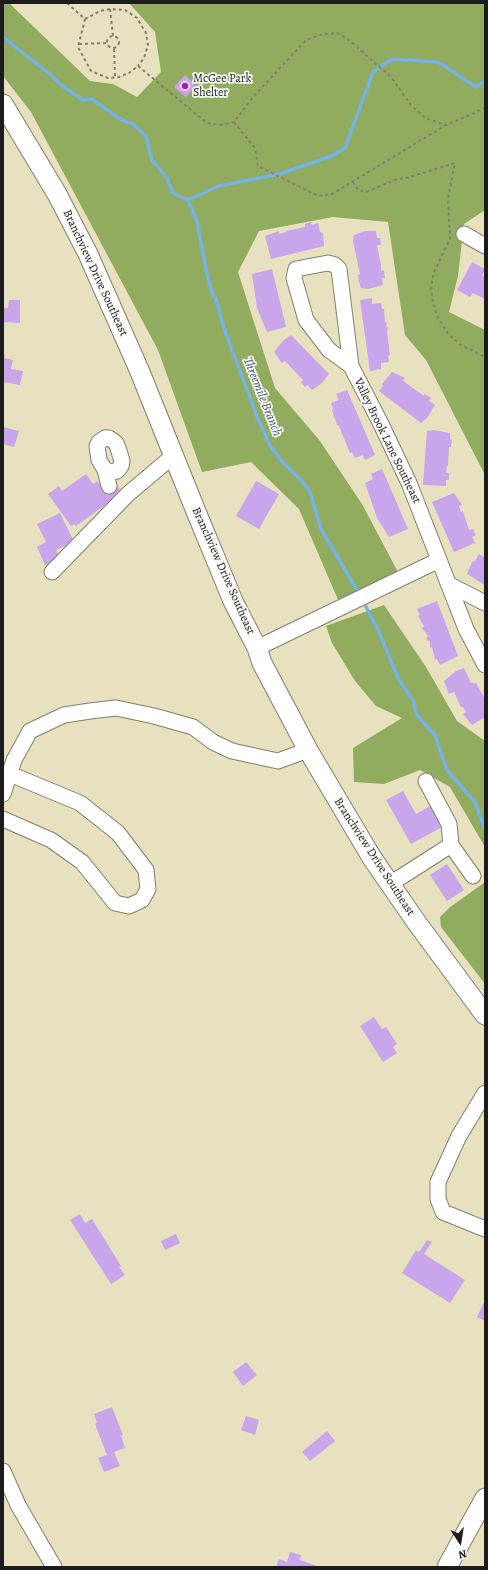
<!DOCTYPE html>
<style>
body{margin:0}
#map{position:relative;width:488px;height:1570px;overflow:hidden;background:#e7e1bf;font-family:Alegreya,serif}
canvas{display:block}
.frame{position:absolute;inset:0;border:4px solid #1c1c1c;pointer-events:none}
.north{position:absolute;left:440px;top:1522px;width:40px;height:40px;-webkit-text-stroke:3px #f6f6f2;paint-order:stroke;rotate:168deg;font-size:11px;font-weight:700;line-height:16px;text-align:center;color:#1c1c1c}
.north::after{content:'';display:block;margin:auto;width:14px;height:18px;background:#1c1c1c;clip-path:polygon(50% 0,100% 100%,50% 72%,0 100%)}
</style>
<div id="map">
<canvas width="488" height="1570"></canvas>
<div class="frame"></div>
<div class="north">N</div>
</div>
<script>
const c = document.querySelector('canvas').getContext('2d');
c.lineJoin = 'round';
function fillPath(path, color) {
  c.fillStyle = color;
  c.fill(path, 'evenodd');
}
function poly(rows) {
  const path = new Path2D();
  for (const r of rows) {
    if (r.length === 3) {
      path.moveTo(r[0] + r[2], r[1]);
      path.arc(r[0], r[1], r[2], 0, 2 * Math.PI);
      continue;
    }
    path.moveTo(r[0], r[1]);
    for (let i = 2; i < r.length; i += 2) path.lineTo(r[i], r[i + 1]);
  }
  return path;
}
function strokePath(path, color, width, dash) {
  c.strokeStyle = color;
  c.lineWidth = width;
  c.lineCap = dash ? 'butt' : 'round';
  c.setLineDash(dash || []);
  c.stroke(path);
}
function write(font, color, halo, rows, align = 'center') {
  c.font = font + ' Alegreya,serif';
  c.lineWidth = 3.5;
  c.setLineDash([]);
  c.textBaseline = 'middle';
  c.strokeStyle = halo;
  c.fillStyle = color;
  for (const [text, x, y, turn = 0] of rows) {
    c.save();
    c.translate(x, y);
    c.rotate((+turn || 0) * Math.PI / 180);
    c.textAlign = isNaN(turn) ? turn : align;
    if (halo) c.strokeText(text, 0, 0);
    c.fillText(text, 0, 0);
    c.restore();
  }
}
const forest = poly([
 [3,3,9,3,90,81,113,84,137,97,161,72,155,32,129,3,485,3,485,210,464,224,458,276,449,312,485,330,485,475,426,360,405,335,388,222,333,217,259,231,238,272,275,388,320,441,362,504,399,574,339,602,299,509,251,462,202,472,158,350,31,112,3,76],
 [384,605,426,667,457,721,485,741,485,847,450,787,420,770,384,784,354,782,353,748,402,718,376,706,355,681,332,643,326,626],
 [485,882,485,984,441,927,440,917,449,908]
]);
const stream = poly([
 [3,37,52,76,61,85,83,100,92,99,120,119,133,124,146,136,152,160,167,178,173,193,188,200,197,222,206,270,213,296,216,299,225,331,258,419,270,446,281,460,302,481,310,492,321,529,360,595],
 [188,200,219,186,280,174,334,155,345,148,373,72,392,59,438,62,476,87,485,81],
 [363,601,378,630,399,680,414,702,416,714,435,735,447,770,475,802,485,830]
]);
const building = poly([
 [185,75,196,86,186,97,174,87],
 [311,222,312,225,318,223,320,232,323,233,324,246,271,259,265,236,279,231,279,234,286,232,286,231,305,227,305,224],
 [365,231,376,231,377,238,380,238,381,245,377,245,381,265,381,271,384,270,385,278,382,278,383,285,368,289,361,288,359,282,358,275,360,274,353,241,354,235],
 [472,262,485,269,482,276,485,277,485,299,473,293,470,297,457,290],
 [272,269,286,327,267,332,257,308,252,274],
 [372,298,372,304,381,303,382,309,384,309,385,322,387,322,386,326,388,327,387,332,390,355,388,356,389,362,381,363,381,369,370,371,360,300],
 [9,300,20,300,20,323,3,322,3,308,8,308],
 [291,335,329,374,321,384,312,390,307,385,305,387,301,382,303,380,285,361,282,363,274,352,284,340],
 [3,354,5,355,4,358,13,360,11,369,23,371,20,385,3,382],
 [392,372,405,378,403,381,424,396,425,394,431,398,429,401,435,405,427,418,421,423,379,391,383,386,382,384],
 [347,390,375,455,365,460,363,455,355,458,352,452,350,453,339,426,337,425,332,410,333,409,331,403,339,400,336,394],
 [3,427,19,431,14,447,3,444],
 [434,430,450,433,450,439,452,440,451,447,449,447,448,466,447,466,446,473,449,473,449,480,446,480,446,486,423,485,427,431],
 [382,469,408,529,389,537,377,518,365,483,373,479,371,474],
 [86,474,93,484,97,481,104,490,115,482,122,493,76,526,75,524,71,526,48,494,59,486,62,491],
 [256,481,279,494,259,529,236,516],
 [454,493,462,505,459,506,461,512,463,511,469,530,473,529,476,535,472,537,475,543,454,552,432,502],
 [60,513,74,542,56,550,60,558,45,565,37,547,46,542,37,524],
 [479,554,485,558,485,585,467,574,472,562,475,561],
 [437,601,458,656,440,665,437,659,435,660,432,647,430,648,430,642,426,639,428,636,422,628,424,626,418,616,420,615,417,609],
 [464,668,471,683,476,683,485,699,485,717,472,725,463,714,466,712,463,707,461,707,454,692,449,694,444,681,456,671],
 [403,791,416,814,430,806,442,827,411,844,386,800],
 [447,864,464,890,447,901,430,875],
 [374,1017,382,1029,386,1027,397,1044,393,1047,397,1053,383,1062,360,1026],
 [80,1214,85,1223,92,1219,121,1266,119,1267,125,1275,111,1284,70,1220],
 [176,1234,180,1243,165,1250,161,1241],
 [427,1240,432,1242,424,1254,465,1280,450,1303,402,1273,416,1250,419,1252],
 [485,1300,485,1321,477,1317],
 [246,1362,257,1375,243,1386,233,1372],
 [112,1407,123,1435,121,1436,125,1448,114,1452,120,1466,104,1472,98,1458,107,1455,95,1424,97,1423,94,1414],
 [246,1416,259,1420,255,1435,241,1430],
 [327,1431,335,1441,310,1461,302,1452],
 [290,1552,301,1555,300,1560,320,1567,276,1567,279,1559,287,1562]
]);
const path = poly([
 [67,3,85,19,78,47,91,71,108,78,119,77,129,73,138,66,207,123,221,125,234,122,253,97,306,40,323,34,338,33,350,41,391,77,411,105,425,118,447,125,485,108],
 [110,9,113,36],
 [85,19,100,11,110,9,125,10,137,18,146,33,148,45,144,58,138,66],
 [113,42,6],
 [79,44,107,43],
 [114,49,115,77],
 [234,122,255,148,258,166,318,196,332,194,446,125],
 [353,182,358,190,366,192,397,179,406,178,455,163,448,198,450,239,434,272,431,287,433,302,438,318,448,334,461,345,485,357]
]);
const minor = poly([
 [464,234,485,246],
 [351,366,339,269,335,265,328,263,296,269,294,278,306,320,329,350,351,366,381,424,409,483,466,629,485,665],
 [105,438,109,438,116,443,119,451,122,461,121,466,117,471,111,472,105,470,99,460,97,446,99,442,105,438],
 [105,470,109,486],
 [52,572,128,494,173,456],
 [448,584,485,603],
 [257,648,439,560],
 [426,781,449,824,451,845,473,876],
 [3,794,14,760,30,731,64,715,90,711,116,708,154,716,193,727,213,742,232,751,278,761,308,750],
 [3,819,51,840,82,862,115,903,129,906,142,900,148,889,146,870,118,833,80,803,10,774],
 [390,884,451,845],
 [485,1093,459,1136,438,1182,438,1199,443,1212,485,1229],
 [3,1471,18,1505,54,1567]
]);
const major = poly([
 [3,104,57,194,88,254,140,372,195,509,233,601,257,648,262,663,308,750,372,858,417,923,485,1015],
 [447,1567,485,1498]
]);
const markers = [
 [185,86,4,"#b5179e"]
];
const poiNames = [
 ["McGee Park",193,79],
 ["Shelter",193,93]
];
const streetNames = [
 ["Branchview Drive Southeast",95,273,65],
 ["Valley Brook Lane Southeast",387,441,64],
 ["Branchview Drive Southeast",223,571,66],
 ["Branchview Drive Southeast",374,857,57]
];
const waterNames = [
 ["Threemile Branch",262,397,68]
];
fillPath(forest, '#91ac5f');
strokePath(stream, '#75b3e8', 3.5);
fillPath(building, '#c9a5ec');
strokePath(minor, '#827e6e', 17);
strokePath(major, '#827e6e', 21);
strokePath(path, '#827e6e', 2, [3, 3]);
strokePath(minor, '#fff', 15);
strokePath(major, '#fff', 19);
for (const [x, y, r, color] of markers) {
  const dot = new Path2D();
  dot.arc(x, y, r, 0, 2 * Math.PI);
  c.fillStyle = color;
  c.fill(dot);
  strokePath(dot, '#f6f6f2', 1.5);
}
write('12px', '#1c1c1c', '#f6f6f2', poiNames, 'left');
write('12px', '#1c1c1c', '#f6f6f2', streetNames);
write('italic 13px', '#40586e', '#f6f6f2', waterNames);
</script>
